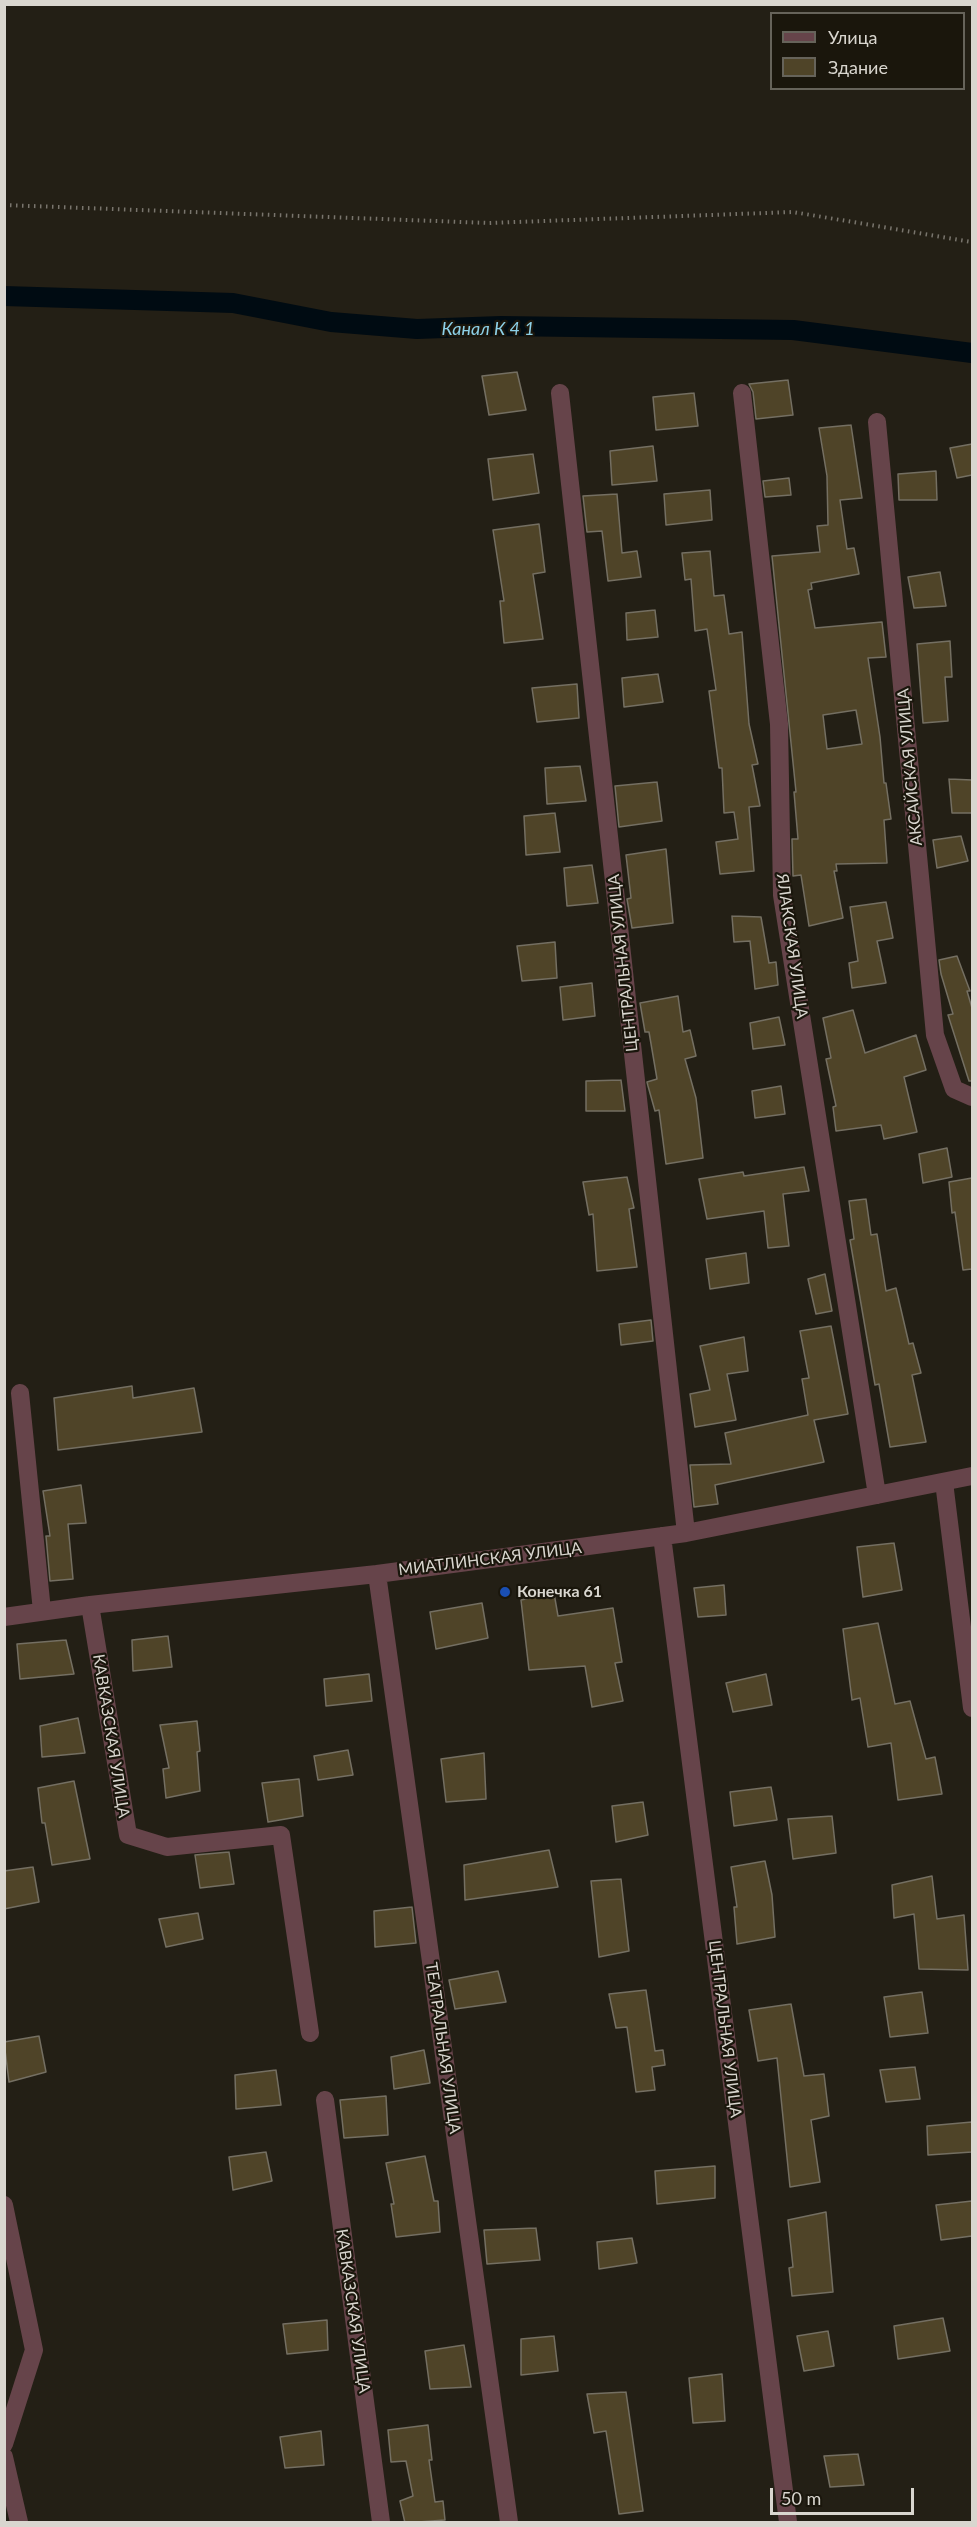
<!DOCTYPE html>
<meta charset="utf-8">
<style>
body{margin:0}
#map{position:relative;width:977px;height:2527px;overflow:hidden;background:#231f15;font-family:Lato,sans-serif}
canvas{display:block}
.frame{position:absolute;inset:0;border:6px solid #d9d6cf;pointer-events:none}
.legend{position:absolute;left:770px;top:12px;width:195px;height:78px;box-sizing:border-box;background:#1a160c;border:2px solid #66635a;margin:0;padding:8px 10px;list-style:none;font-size:18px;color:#d9d6cf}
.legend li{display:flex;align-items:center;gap:12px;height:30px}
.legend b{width:30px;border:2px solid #66635a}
.scale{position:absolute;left:770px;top:2488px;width:144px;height:27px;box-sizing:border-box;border:3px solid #d9d6cf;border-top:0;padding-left:8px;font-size:18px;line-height:21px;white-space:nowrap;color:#d9d6cf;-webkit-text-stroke:4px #1a160c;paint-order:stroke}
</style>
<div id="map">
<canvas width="977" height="2527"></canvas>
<div class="frame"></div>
<ul class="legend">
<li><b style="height:8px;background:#66444a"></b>Улица</li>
<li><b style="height:16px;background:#4f4428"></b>Здание</li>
</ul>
<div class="scale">50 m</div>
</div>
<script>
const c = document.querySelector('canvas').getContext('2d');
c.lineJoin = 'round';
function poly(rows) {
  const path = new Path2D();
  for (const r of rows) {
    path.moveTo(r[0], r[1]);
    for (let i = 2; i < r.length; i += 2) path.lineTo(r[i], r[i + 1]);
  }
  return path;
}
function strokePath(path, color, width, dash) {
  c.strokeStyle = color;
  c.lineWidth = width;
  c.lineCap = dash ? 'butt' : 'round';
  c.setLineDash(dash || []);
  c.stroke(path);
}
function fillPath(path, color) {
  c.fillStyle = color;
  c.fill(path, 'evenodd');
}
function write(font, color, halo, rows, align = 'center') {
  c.font = font + ' Lato,sans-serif';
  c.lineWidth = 4.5;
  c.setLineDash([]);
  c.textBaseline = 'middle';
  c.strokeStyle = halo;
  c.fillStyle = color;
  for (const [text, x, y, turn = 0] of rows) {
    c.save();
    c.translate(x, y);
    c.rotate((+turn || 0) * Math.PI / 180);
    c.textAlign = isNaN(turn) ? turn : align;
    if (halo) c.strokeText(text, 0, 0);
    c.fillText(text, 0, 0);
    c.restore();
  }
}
const canal = poly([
 [4,296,233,303,331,322,417,329,501,326,793,330,972,353]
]);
const building = poly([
 [517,372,526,410,489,415,482,376,517,372],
 [788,380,793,415,756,419,753,392,749,384,788,380],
 [694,393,698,426,656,430,653,397,694,393],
 [851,425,862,498,840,500,847,549,854,548,859,574,811,583,812,589,808,590,815,628,882,622,886,657,868,658,880,737,884,783,886,783,891,819,884,820,887,863,836,864,837,871,834,871,843,918,809,926,801,875,793,876,792,839,798,839,794,792,796,792,772,556,820,552,817,526,828,525,827,476,819,428,851,425],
 [856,710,862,744,827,749,823,715,856,710],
 [972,444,972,475,957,478,950,448,972,444],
 [653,446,657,481,612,485,610,451,653,446],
 [533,454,539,493,493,500,488,459,533,454],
 [936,471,937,500,899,500,898,474,936,471],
 [789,478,791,495,765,497,763,481,789,478],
 [710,490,712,520,666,525,664,494,710,490],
 [617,494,622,553,637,551,641,577,608,581,602,531,587,532,583,496,617,494],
 [539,524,545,572,533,574,543,639,504,643,500,601,504,601,493,530,539,524],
 [710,551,714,596,724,595,729,634,742,632,749,724,758,764,752,765,760,806,749,807,754,871,720,874,716,842,738,839,734,812,724,813,722,768,719,768,709,691,716,690,707,629,695,631,691,579,685,580,682,553,710,551],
 [940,572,946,606,914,608,908,577,940,572],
 [655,610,658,637,627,640,626,613,655,610],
 [950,641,952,677,945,677,948,721,923,723,917,644,950,641],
 [658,674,663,702,624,707,622,678,658,674],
 [577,684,579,718,537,722,532,688,577,684],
 [580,766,586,801,547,804,545,768,580,766],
 [949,779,972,780,972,813,952,813,949,779],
 [657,782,662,821,619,827,615,786,657,782],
 [555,813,560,852,526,855,524,816,555,813],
 [961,836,968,861,937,868,933,840,961,836],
 [666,849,673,923,632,928,627,899,631,898,626,855,666,849],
 [592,865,598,903,567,906,564,868,592,865],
 [886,902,893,938,877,941,886,983,852,988,849,963,858,961,850,907,886,902],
 [732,916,761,917,769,963,776,962,778,985,755,989,750,941,734,942,732,916],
 [555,942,557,978,522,981,517,946,555,942],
 [957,956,970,991,967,991,972,1008,972,1081,969,1081,948,1015,953,1014,941,974,939,960,957,956],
 [592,983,595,1016,563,1020,560,987,592,983],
 [678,996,683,1032,690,1030,696,1056,685,1059,696,1098,703,1158,666,1164,659,1110,655,1111,648,1086,647,1082,657,1079,649,1032,645,1032,640,1003,678,996],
 [853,1010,865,1053,916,1035,926,1070,904,1077,917,1132,884,1139,881,1125,836,1131,833,1107,836,1106,826,1059,831,1058,823,1018,853,1010],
 [779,1017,785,1045,753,1049,750,1023,779,1017],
 [621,1080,625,1111,586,1111,586,1081,621,1080],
 [781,1086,785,1114,755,1118,752,1091,781,1086],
 [947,1148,952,1177,923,1183,919,1154,947,1148],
 [804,1167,809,1191,783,1194,789,1246,768,1248,764,1211,707,1219,699,1179,743,1172,744,1176,804,1167],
 [627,1177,634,1208,629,1209,637,1267,597,1271,593,1214,589,1215,583,1182,627,1177],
 [972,1178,972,1269,963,1270,955,1212,952,1213,949,1182,972,1178],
 [866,1199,871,1235,877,1234,886,1291,896,1288,909,1344,913,1343,921,1373,912,1375,926,1442,890,1447,879,1384,875,1385,850,1240,854,1239,849,1201,866,1199],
 [746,1253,749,1283,710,1289,706,1259,746,1253],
 [825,1274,832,1311,816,1314,808,1279,825,1274],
 [651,1320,653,1341,621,1345,619,1324,651,1320],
 [831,1326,848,1414,814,1420,824,1462,715,1485,718,1504,694,1507,690,1465,731,1464,725,1433,808,1415,802,1379,809,1378,800,1331,831,1326],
 [744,1337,748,1371,727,1374,736,1420,695,1427,690,1394,710,1390,700,1346,744,1337],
 [132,1386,133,1398,194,1388,202,1432,58,1450,54,1398,132,1386],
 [81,1485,86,1523,68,1524,73,1579,50,1581,46,1536,50,1536,43,1491,81,1485],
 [894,1543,902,1590,863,1597,857,1547,894,1543],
 [724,1585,726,1615,698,1617,694,1588,724,1585],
 [554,1593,558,1616,613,1608,622,1662,615,1663,623,1701,592,1707,585,1666,529,1670,521,1600,554,1593],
 [482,1603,488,1638,436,1649,430,1612,482,1603],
 [878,1623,895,1704,910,1701,926,1759,935,1757,942,1794,898,1800,891,1743,868,1747,860,1698,852,1700,843,1629,878,1623],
 [168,1636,172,1667,133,1671,132,1640,168,1636],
 [66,1640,74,1674,20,1679,17,1644,66,1640],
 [369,1674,372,1701,326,1706,324,1679,369,1674],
 [766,1674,772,1705,733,1712,726,1683,766,1674],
 [78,1718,85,1753,42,1757,40,1726,78,1718],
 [197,1721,200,1751,197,1752,200,1791,166,1798,163,1769,169,1768,160,1725,197,1721],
 [348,1750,353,1775,318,1780,314,1756,348,1750],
 [484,1753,486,1799,446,1802,441,1759,484,1753],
 [299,1779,303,1816,268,1822,262,1783,299,1779],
 [74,1781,90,1859,52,1865,45,1823,42,1823,38,1788,74,1781],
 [771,1787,777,1820,734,1826,730,1792,771,1787],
 [643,1802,648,1835,616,1842,612,1806,643,1802],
 [832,1816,836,1853,793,1859,788,1819,832,1816],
 [549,1850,558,1887,465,1900,464,1865,549,1850],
 [229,1852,234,1884,200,1888,195,1855,229,1852],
 [765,1861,772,1895,775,1937,737,1944,734,1907,737,1907,731,1867,765,1861],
 [33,1867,39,1902,4,1909,4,1871,33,1867],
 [932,1876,937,1919,964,1915,968,1970,919,1969,914,1914,894,1918,892,1885,932,1876],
 [621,1879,629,1951,599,1957,591,1881,621,1879],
 [412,1907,416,1943,375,1947,374,1911,412,1907],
 [198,1913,203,1939,166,1947,159,1919,198,1913],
 [498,1971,506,2002,455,2009,449,1980,498,1971],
 [646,1990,655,2051,663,2050,665,2065,652,2067,655,2090,636,2092,627,2027,616,2028,609,1994,646,1990],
 [922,1992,928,2033,890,2037,884,1997,922,1992],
 [791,2004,804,2076,824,2074,829,2116,811,2120,820,2182,790,2187,777,2058,758,2061,749,2010,791,2004],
 [39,2036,46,2072,9,2082,4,2042,39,2036],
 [424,2050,430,2083,394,2089,391,2057,424,2050],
 [915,2067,920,2099,886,2102,880,2070,915,2067],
 [276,2070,281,2105,236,2109,235,2075,276,2070],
 [386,2096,388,2135,344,2138,340,2100,386,2096],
 [972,2122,972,2152,928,2155,927,2126,972,2122],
 [266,2152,272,2181,233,2190,229,2157,266,2152],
 [425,2156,434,2201,438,2201,440,2232,396,2237,391,2204,394,2204,386,2163,425,2156],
 [715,2166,715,2198,657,2204,655,2171,715,2166],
 [972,2201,972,2236,941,2240,936,2205,972,2201],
 [826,2212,833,2292,792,2296,789,2268,793,2267,788,2220,826,2212],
 [536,2228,540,2260,487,2264,484,2230,536,2228],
 [632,2238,637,2263,599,2269,597,2242,632,2238],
 [943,2318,950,2351,898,2359,894,2326,943,2318],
 [327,2320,328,2350,287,2354,283,2324,327,2320],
 [828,2331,834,2366,804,2371,797,2336,828,2331],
 [554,2336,558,2371,521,2375,521,2339,554,2336],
 [464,2345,471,2387,430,2389,425,2351,464,2345],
 [722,2374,725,2421,693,2423,689,2378,722,2374],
 [626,2392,643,2511,619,2514,606,2431,594,2433,587,2394,626,2392],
 [428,2425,432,2460,429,2460,435,2502,443,2501,445,2520,405,2523,400,2501,413,2496,406,2461,391,2462,388,2430,428,2425],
 [321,2431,324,2465,285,2468,280,2437,321,2431],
 [858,2454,864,2485,830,2487,824,2456,858,2454]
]);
const path = poly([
 [4,205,489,223,793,212,972,242]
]);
const minor = poly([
 [560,393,686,1533],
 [742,393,779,724,782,895,877,1495],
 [877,422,935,1035,954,1089,972,1097],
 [20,1393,42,1611],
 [944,1482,972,1708],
 [662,1536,788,2522],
 [377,1574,509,2522],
 [90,1605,128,1835,167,1847,281,1835,310,2033],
 [4,1617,90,1605,377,1574,686,1533,972,1476],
 [325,2100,381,2522],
 [4,2205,34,2350,4,2444],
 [4,2457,19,2522]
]);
const markers = [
 [505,1592,6,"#1a4fb4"]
];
const streetNames = [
 ["АКСАЙСКАЯ УЛИЦА",910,767,-95],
 ["ЯЛАКСКАЯ УЛИЦА",792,946,82],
 ["ЦЕНТРАЛЬНАЯ УЛИЦА",623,963,-96],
 ["МИАТЛИНСКАЯ УЛИЦА",490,1559,-7],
 ["КАВКАЗСКАЯ УЛИЦА",111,1736,81],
 ["ЦЕНТРАЛЬНАЯ УЛИЦА",725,2029,83],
 ["ТЕАТРАЛЬНАЯ УЛИЦА",443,2048,82],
 ["КАВКАЗСКАЯ УЛИЦА",353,2311,82]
];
const poiNames = [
 ["Конечка 61",517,1592]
];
const waterNames = [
 ["Канал К 4 1",488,329]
];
strokePath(canal, '#000b12', 20);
fillPath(building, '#4f4428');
strokePath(building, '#746f62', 1.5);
strokePath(path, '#79756d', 4, [1.5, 4.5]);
strokePath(minor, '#66444a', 18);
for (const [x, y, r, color] of markers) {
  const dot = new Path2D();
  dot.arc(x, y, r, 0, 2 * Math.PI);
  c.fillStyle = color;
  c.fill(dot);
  strokePath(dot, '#1a160c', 2);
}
write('16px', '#d9d6cf', '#1a160c', streetNames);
write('bold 16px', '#d9d6cf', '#1a160c', poiNames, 'left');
write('italic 18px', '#8dd0e7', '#1a160c', waterNames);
</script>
